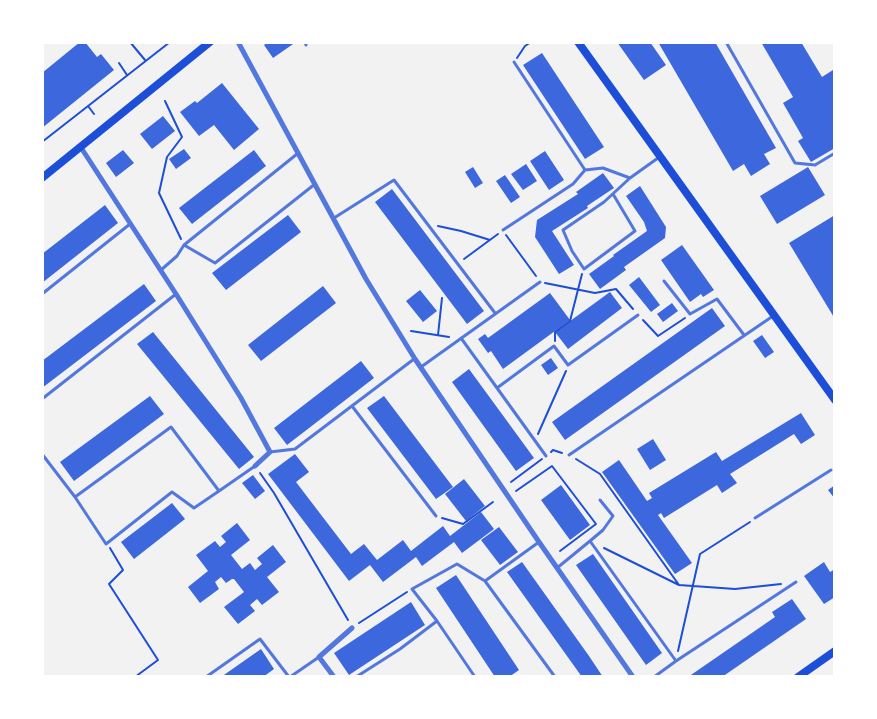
<!DOCTYPE html>
<style>
body{margin:0}
#map{position:relative;width:877px;height:719px;overflow:hidden;background:#f2f2f2;font-family:"DM Sans",sans-serif}
canvas{display:block}
.frame{position:absolute;inset:0;border:44px solid #fff;pointer-events:none}
</style>
<div id="map">
<canvas width="877" height="719"></canvas>
<div class="frame"></div>
</div>
<script>
const c = document.querySelector('canvas').getContext('2d');
c.lineJoin = 'round';
function fillPath(path, color) {
  c.fillStyle = color;
  c.fill(path, 'evenodd');
}
function poly(rows) {
  const path = new Path2D();
  for (const r of rows) {
    path.moveTo(r[0], r[1]);
    for (let i = 2; i < r.length; i += 2) path.lineTo(r[i], r[i + 1]);
  }
  return path;
}
function strokePath(path, color, width, dash) {
  c.strokeStyle = color;
  c.lineWidth = width;
  c.lineCap = dash ? 'butt' : 'round';
  c.setLineDash(dash || []);
  c.stroke(path);
}
const building = poly([
 [80,42,85,42,97,57,101,54,114,70,42,128,42,73],
 [268,42,296,42,273,58,264,45],
 [617,42,650,42,666,65,644,80],
 [658,42,715,42,776,148,764,154,770,164,751,176,744,164,733,171],
 [761,42,801,42,822,77,833,70,835,74,835,148,811,162,798,141,803,138,783,103,793,97],
 [542,53,604,147,585,159,523,65],
 [222,83,259,129,234,150,214,125,199,136,180,112,195,101,197,103],
 [163,116,175,131,152,149,140,134],
 [184,149,191,158,176,169,169,159],
 [123,150,134,163,116,177,106,163],
 [254,150,266,166,192,224,179,208],
 [545,151,564,180,549,190,530,161],
 [526,164,537,181,523,190,511,174],
 [473,167,483,183,475,188,465,172],
 [808,167,825,195,777,224,760,196],
 [603,173,614,188,587,206,588,208,552,231,574,265,559,274,535,237,537,220,578,194,576,192],
 [505,175,520,197,511,203,496,181],
 [640,186,666,227,665,238,624,267,626,270,600,289,589,274,614,256,613,255,647,231,644,222,626,196],
 [392,189,484,311,467,324,375,202],
 [105,205,118,223,42,283,42,254],
 [288,215,301,232,226,290,212,273],
 [835,215,835,319,789,243],
 [682,245,714,290,703,297,701,294,690,302,661,260],
 [639,277,660,305,651,312,629,285],
 [144,284,156,301,42,388,42,361],
 [323,286,336,303,261,361,248,345],
 [420,290,437,311,423,322,406,301],
 [610,292,622,308,568,349,555,332],
 [550,293,570,320,503,369,491,351,488,353,478,339,485,334,488,338],
 [672,303,678,311,663,322,657,314],
 [712,308,725,326,565,440,552,422],
 [153,332,254,457,239,469,137,344],
 [762,335,774,352,765,358,753,341],
 [551,358,558,368,548,375,541,365],
 [361,361,374,378,287,445,274,428],
 [469,369,534,458,516,471,452,382],
 [150,396,164,414,74,481,60,462],
 [384,396,453,487,436,499,367,408],
 [801,413,815,435,801,444,794,434,730,474,737,483,722,493,717,485,664,518,661,513,658,515,692,563,675,574,602,472,619,460,647,501,652,498,649,493,716,452,722,461],
 [653,439,666,460,650,470,637,449],
 [295,454,309,472,296,482,351,554,364,544,377,560,403,540,411,551,443,526,450,536,481,512,494,529,462,553,454,542,422,566,416,557,383,582,370,565,349,581,268,474],
 [253,475,265,491,255,499,242,483],
 [464,479,485,506,466,521,445,494],
 [561,485,590,525,570,540,541,500],
 [835,485,835,499,828,490],
 [172,503,185,519,134,559,121,542],
 [237,523,250,540,231,555,242,569,250,563,255,570,262,564,257,558,273,545,286,562,267,577,279,592,262,605,257,599,250,605,255,611,238,624,224,607,244,592,234,579,232,579,226,583,221,577,215,582,219,589,200,603,188,587,208,571,196,555,215,541,220,547,226,542,221,536],
 [499,527,518,552,500,565,481,540],
 [593,554,662,653,646,665,576,565],
 [522,562,589,656,603,677,582,677,507,572],
 [824,562,830,572,835,569,835,597,824,604,804,576],
 [456,575,519,670,509,677,495,677,436,588],
 [792,599,806,619,722,677,688,677,775,617,772,612],
 [411,602,425,625,349,675,334,653],
 [261,649,274,669,263,677,221,677]
]);
const path = poly([
 [130,42,145,60],
 [517,58,525,46,531,42],
 [119,63,127,75],
 [165,101,182,137,167,157,159,193,181,239],
 [88,106,94,114],
 [42,142,170,42],
 [438,226,461,231,490,240],
 [506,235,536,276],
 [464,259,498,234],
 [545,283,595,293,616,289,633,309],
 [643,320,658,336,685,318],
 [411,331,449,337],
 [438,335,442,298],
 [555,341,555,332,570,321,582,274],
 [538,434,566,371],
 [551,452,553,450,562,453],
 [576,459,600,474,679,585],
 [260,473,274,493,348,620],
 [511,482,542,459],
 [516,491,552,466,596,524,560,551],
 [442,518,463,524,493,502],
 [110,548,123,570,109,584,158,660,135,677],
 [604,548,679,585,735,589,781,584],
 [359,623,407,592],
 [678,651,700,554,750,522]
]);
const service = poly([
 [305,42,306,45],
 [726,42,795,163,815,165,835,153],
 [514,62,585,170],
 [613,194,635,231,584,269,572,251,563,230,604,202,630,178],
 [334,218,394,180,495,313],
 [503,230,573,184,585,170,603,168,630,178,658,158],
 [184,245,215,263,315,184],
 [161,270,177,256,184,245,297,154],
 [664,281,690,314,717,299,744,335],
 [42,294,130,224],
 [461,338,546,456],
 [421,367,540,282],
 [497,388,554,346,568,365,638,315],
 [42,399,176,294],
 [352,406,436,516],
 [270,452,295,449,414,359],
 [42,454,75,497,171,427,219,491,255,466],
 [569,455,773,316],
 [75,497,106,544,172,492,194,508,219,491],
 [755,518,831,470],
 [590,541,676,661],
 [557,568,590,541,603,530,613,516,600,500],
 [485,581,555,677],
 [206,677,260,639,289,677],
 [290,677,319,657],
 [356,677,400,649,437,621],
 [475,677,437,621,412,589,457,564,485,581,539,542],
 [654,677,676,661,796,582]
]);
const minor = poly([
 [238,42,366,279,415,359,539,542,633,677],
 [80,146,176,294,241,398,270,452,255,466],
 [334,677,319,657,352,628]
]);
const secondary = poly([
 [42,178,210,42]
]);
const primary = poly([
 [578,42,835,400],
 [798,677,835,651]
]);
fillPath(building, '#3d67dc');
strokePath(path, '#1d4ed8', 2);
strokePath(service, '#5277de', 3);
strokePath(minor, '#5277de', 5);
strokePath(secondary, '#1d4ed8', 8);
strokePath(primary, '#1d4ed8', 8);
</script>
